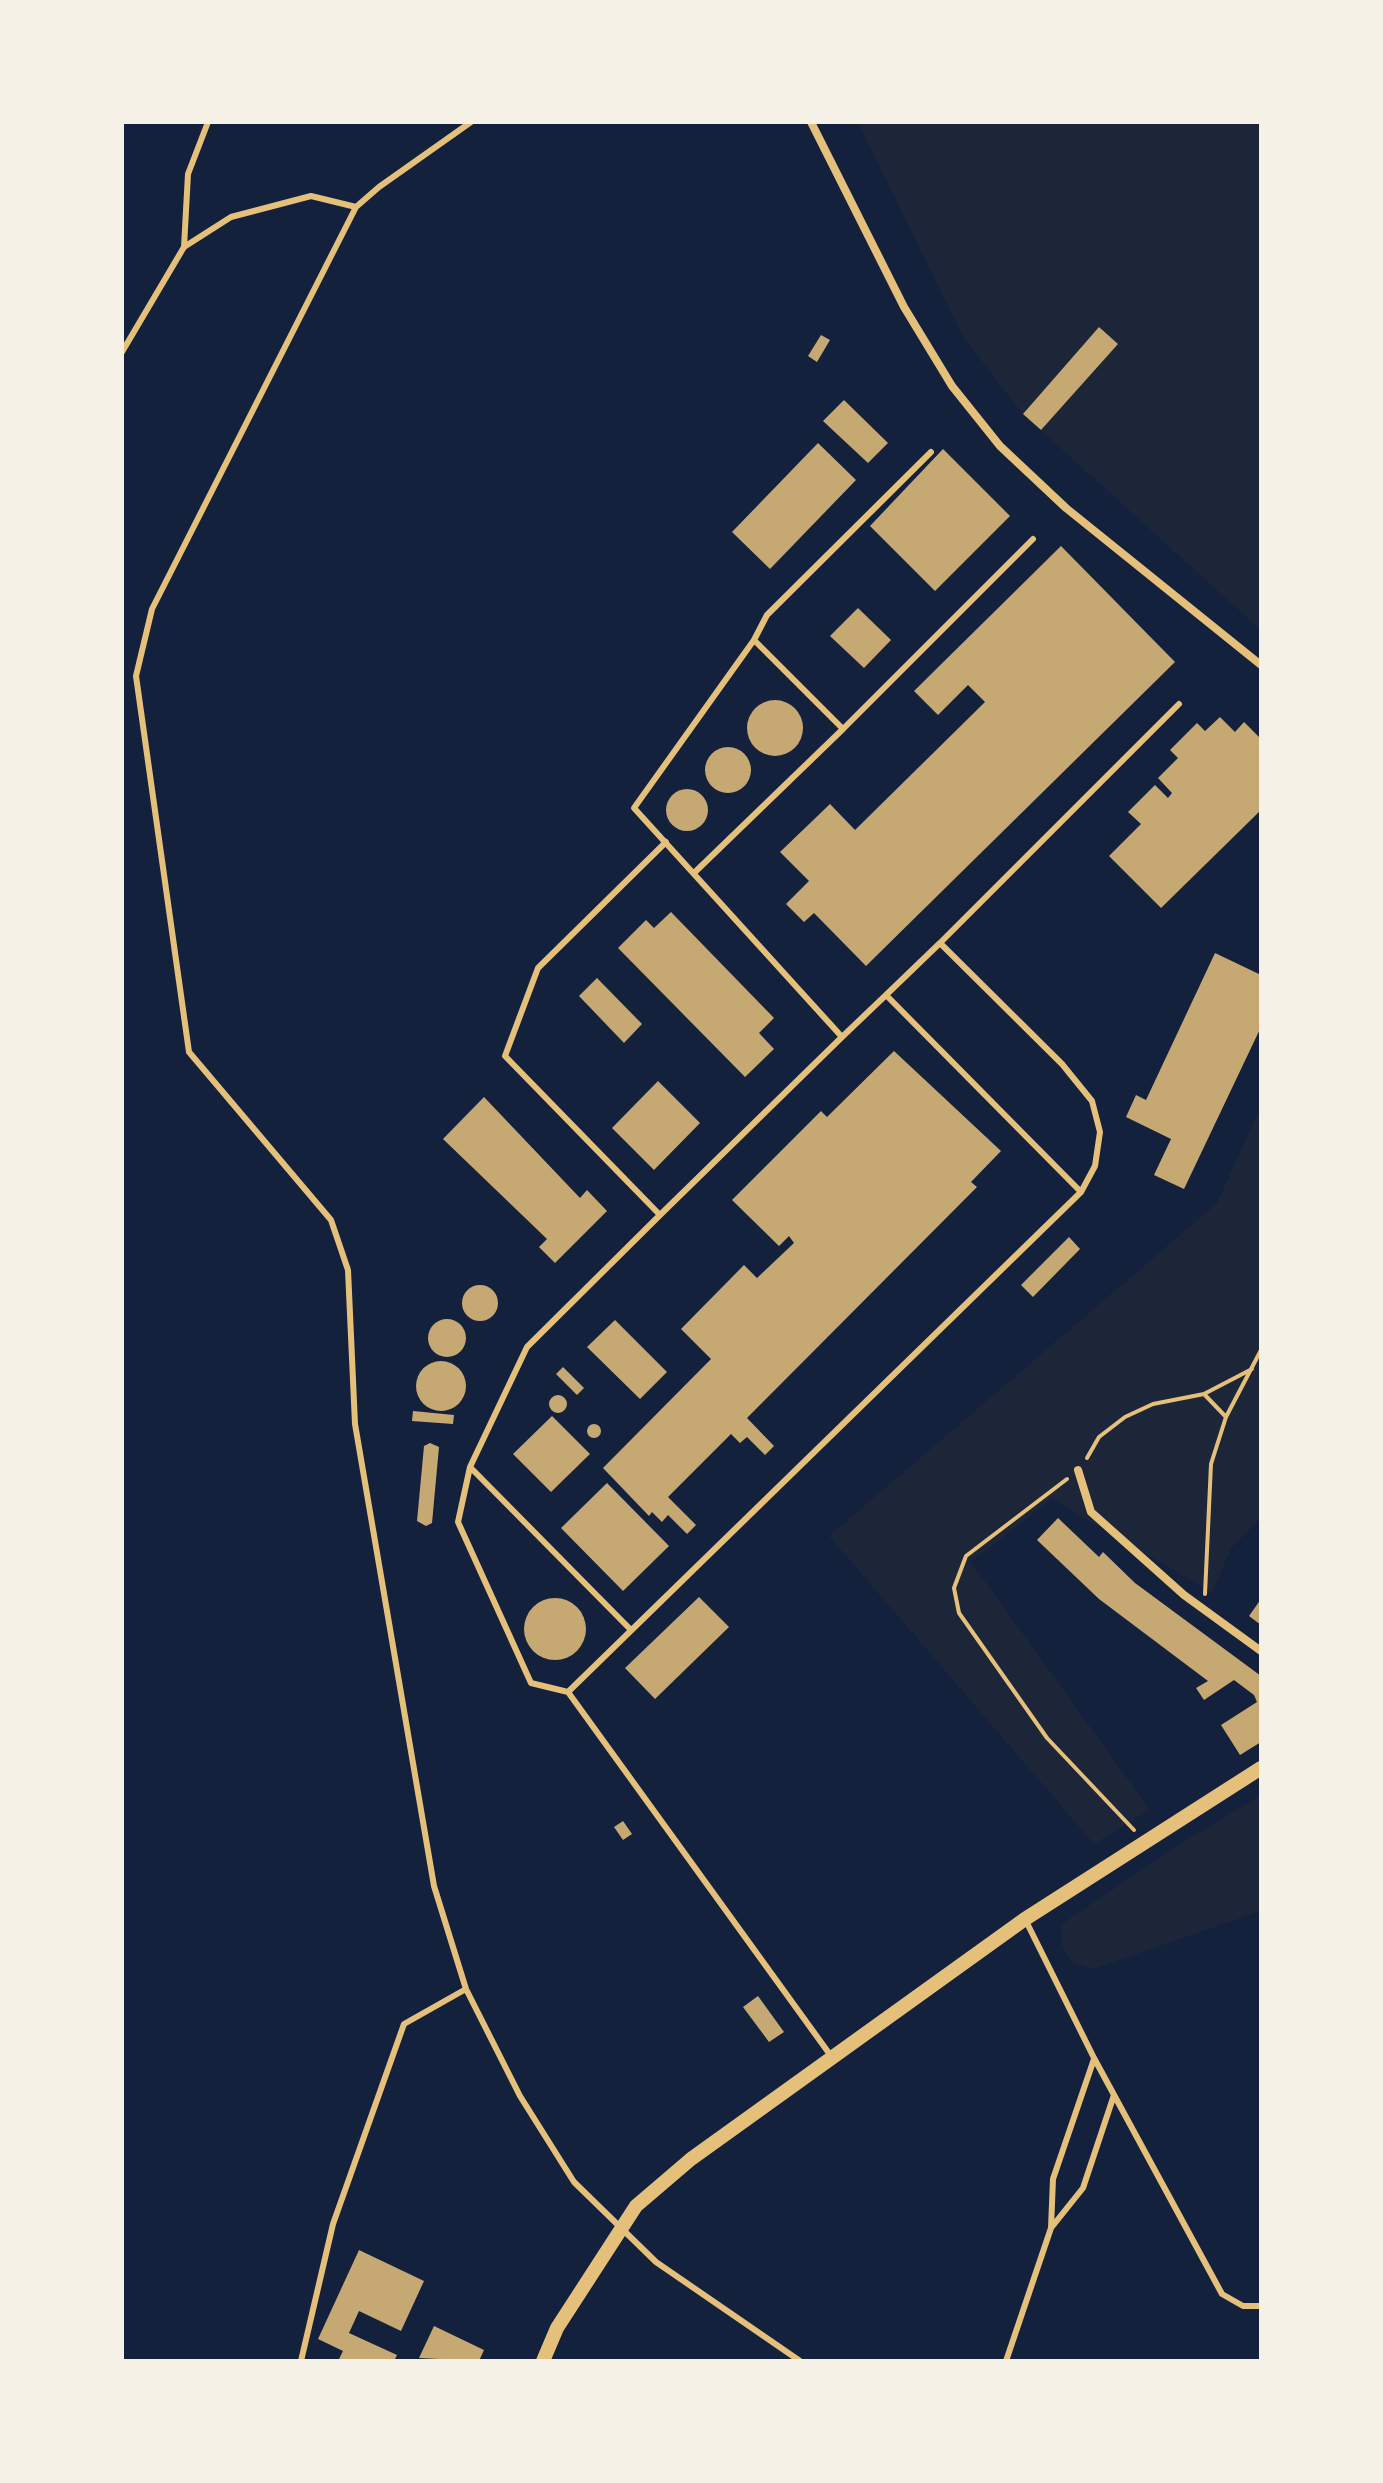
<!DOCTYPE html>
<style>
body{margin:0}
#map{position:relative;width:1383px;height:2483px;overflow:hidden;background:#14213d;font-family:"Roboto Condensed",sans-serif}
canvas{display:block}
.frame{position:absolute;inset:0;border:124px solid #f6f1e7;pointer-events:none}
</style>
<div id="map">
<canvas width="1383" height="2483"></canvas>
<div class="frame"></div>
</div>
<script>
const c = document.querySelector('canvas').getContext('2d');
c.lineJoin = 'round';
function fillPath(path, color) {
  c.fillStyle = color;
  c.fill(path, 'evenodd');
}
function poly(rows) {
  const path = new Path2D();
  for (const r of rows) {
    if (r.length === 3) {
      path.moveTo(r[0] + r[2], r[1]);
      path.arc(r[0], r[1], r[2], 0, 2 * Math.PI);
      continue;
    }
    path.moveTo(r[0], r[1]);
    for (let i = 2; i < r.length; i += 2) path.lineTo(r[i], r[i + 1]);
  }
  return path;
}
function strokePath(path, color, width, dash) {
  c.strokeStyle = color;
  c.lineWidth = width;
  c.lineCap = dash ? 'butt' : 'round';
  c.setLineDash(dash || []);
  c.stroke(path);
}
const green = poly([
 [858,122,1261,122,1261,630,1023,414,963,337],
 [1261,1106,1261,1518,1231,1548,1212,1593,1052,1499,971,1562,1150,1810,1094,1844,829,1536,1217,1203],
 [1261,1795,1261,1911,1093,1969,1071,1962,1061,1943,1062,1924,1177,1846]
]);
const building = poly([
 [1099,327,1118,344,1041,430,1023,414],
 [821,335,830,340,817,362,808,356],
 [844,400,888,443,868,463,823,421],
 [818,443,856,480,770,569,732,532],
 [943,449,1010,516,935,591,870,526],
 [1061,546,1175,662,866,966,814,913,804,922,786,904,809,881,780,852,830,804,855,830,985,702,968,685,938,715,914,691],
 [858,608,891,640,864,668,830,636],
 [775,728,28],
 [1220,717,1235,732,1244,722,1261,739,1261,810,1161,908,1109,856,1141,824,1128,812,1155,785,1168,798,1172,793,1158,778,1178,758,1170,750,1197,723,1205,731],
 [728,770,23],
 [687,810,21],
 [671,912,774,1018,759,1033,774,1049,745,1077,618,948,646,920,654,928],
 [1215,953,1261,975,1261,1027,1184,1189,1154,1175,1171,1139,1126,1117,1136,1095,1146,1100],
 [597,978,642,1024,624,1043,579,996],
 [894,1051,1001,1151,971,1182,977,1187,747,1418,774,1446,765,1455,747,1437,740,1443,731,1434,668,1497,696,1525,687,1534,668,1515,662,1522,652,1512,649,1516,603,1468,711,1359,681,1329,744,1265,757,1278,794,1243,789,1236,779,1246,732,1200,821,1111,827,1117],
 [658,1081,700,1123,654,1170,612,1128],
 [484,1097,580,1198,587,1190,607,1211,555,1263,539,1247,547,1239,443,1139],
 [1069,1237,1080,1249,1033,1297,1021,1285],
 [480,1303,18],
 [447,1338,19],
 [615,1320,667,1372,640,1399,587,1347],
 [441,1386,25],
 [563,1367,584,1388,577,1395,556,1374],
 [558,1404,9],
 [413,1411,454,1415,453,1424,412,1421],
 [552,1416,590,1454,551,1492,513,1454],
 [594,1431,7],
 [430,1443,439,1447,432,1523,426,1526,417,1521,424,1446],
 [607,1483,669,1546,623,1591,561,1528],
 [1058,1518,1099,1557,1103,1552,1135,1583,1261,1676,1261,1742,1240,1755,1221,1725,1257,1702,1254,1695,1234,1680,1204,1700,1196,1688,1208,1681,1099,1599,1037,1540],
 [699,1597,729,1627,655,1699,625,1668],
 [555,1629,31],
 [1261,1599,1261,1625,1249,1616],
 [623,1821,632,1834,623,1840,614,1827],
 [758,1996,784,2032,769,2042,743,2007],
 [359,2250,424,2281,401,2331,359,2311,349,2333,397,2355,394,2361,338,2361,343,2351,318,2339],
 [434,2326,484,2350,479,2361,419,2358]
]);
const path = poly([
 [1204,1394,1226,1417],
 [1087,1458,1099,1437,1125,1417,1153,1404,1204,1394,1252,1369],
 [1067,1479,966,1556,954,1588,959,1613,1047,1738,1134,1830],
 [1205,1594,1211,1464,1226,1417,1261,1350]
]);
const service = poly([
 [471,122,379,187,356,207,152,609,136,676,189,1052,331,1220,348,1270,355,1424,434,1886,466,1989,520,2096,574,2182,656,2262,800,2361],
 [184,247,188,174,208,122],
 [122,352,184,247,231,217,311,196,356,207],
 [754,640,767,615,931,452],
 [843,729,1033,539],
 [666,842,538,968,505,1056,660,1215,842,1037],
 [694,873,843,729,754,640,634,808,842,1037,886,995,1081,1192,568,1692,831,2056],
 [940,943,1179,704],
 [886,995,940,943,1062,1064,1092,1101,1100,1132,1095,1166,1081,1192],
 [470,1467,458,1522,531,1683,568,1692],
 [631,1630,470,1467,527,1347,660,1215],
 [1025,1919,1094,2058,1222,2294,1243,2306,1261,2306],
 [1051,2228,1083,2188,1114,2095],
 [301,2361,333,2224,404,2024,466,1989],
 [1006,2361,1051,2228,1053,2179,1094,2059]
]);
const minor = poly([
 [811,122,904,307,952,386,1000,446,1066,508,1261,665],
 [1078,1470,1091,1512,1184,1595,1261,1651]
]);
const tertiary = poly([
 [543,2361,557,2328,636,2206,691,2159,1025,1919,1261,1768]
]);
fillPath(green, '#1d2539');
fillPath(building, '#c6a872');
strokePath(path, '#e5c07b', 4);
strokePath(service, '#e5c07b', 6);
strokePath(minor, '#e5c07b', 8);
strokePath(tertiary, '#e5c07b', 14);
</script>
